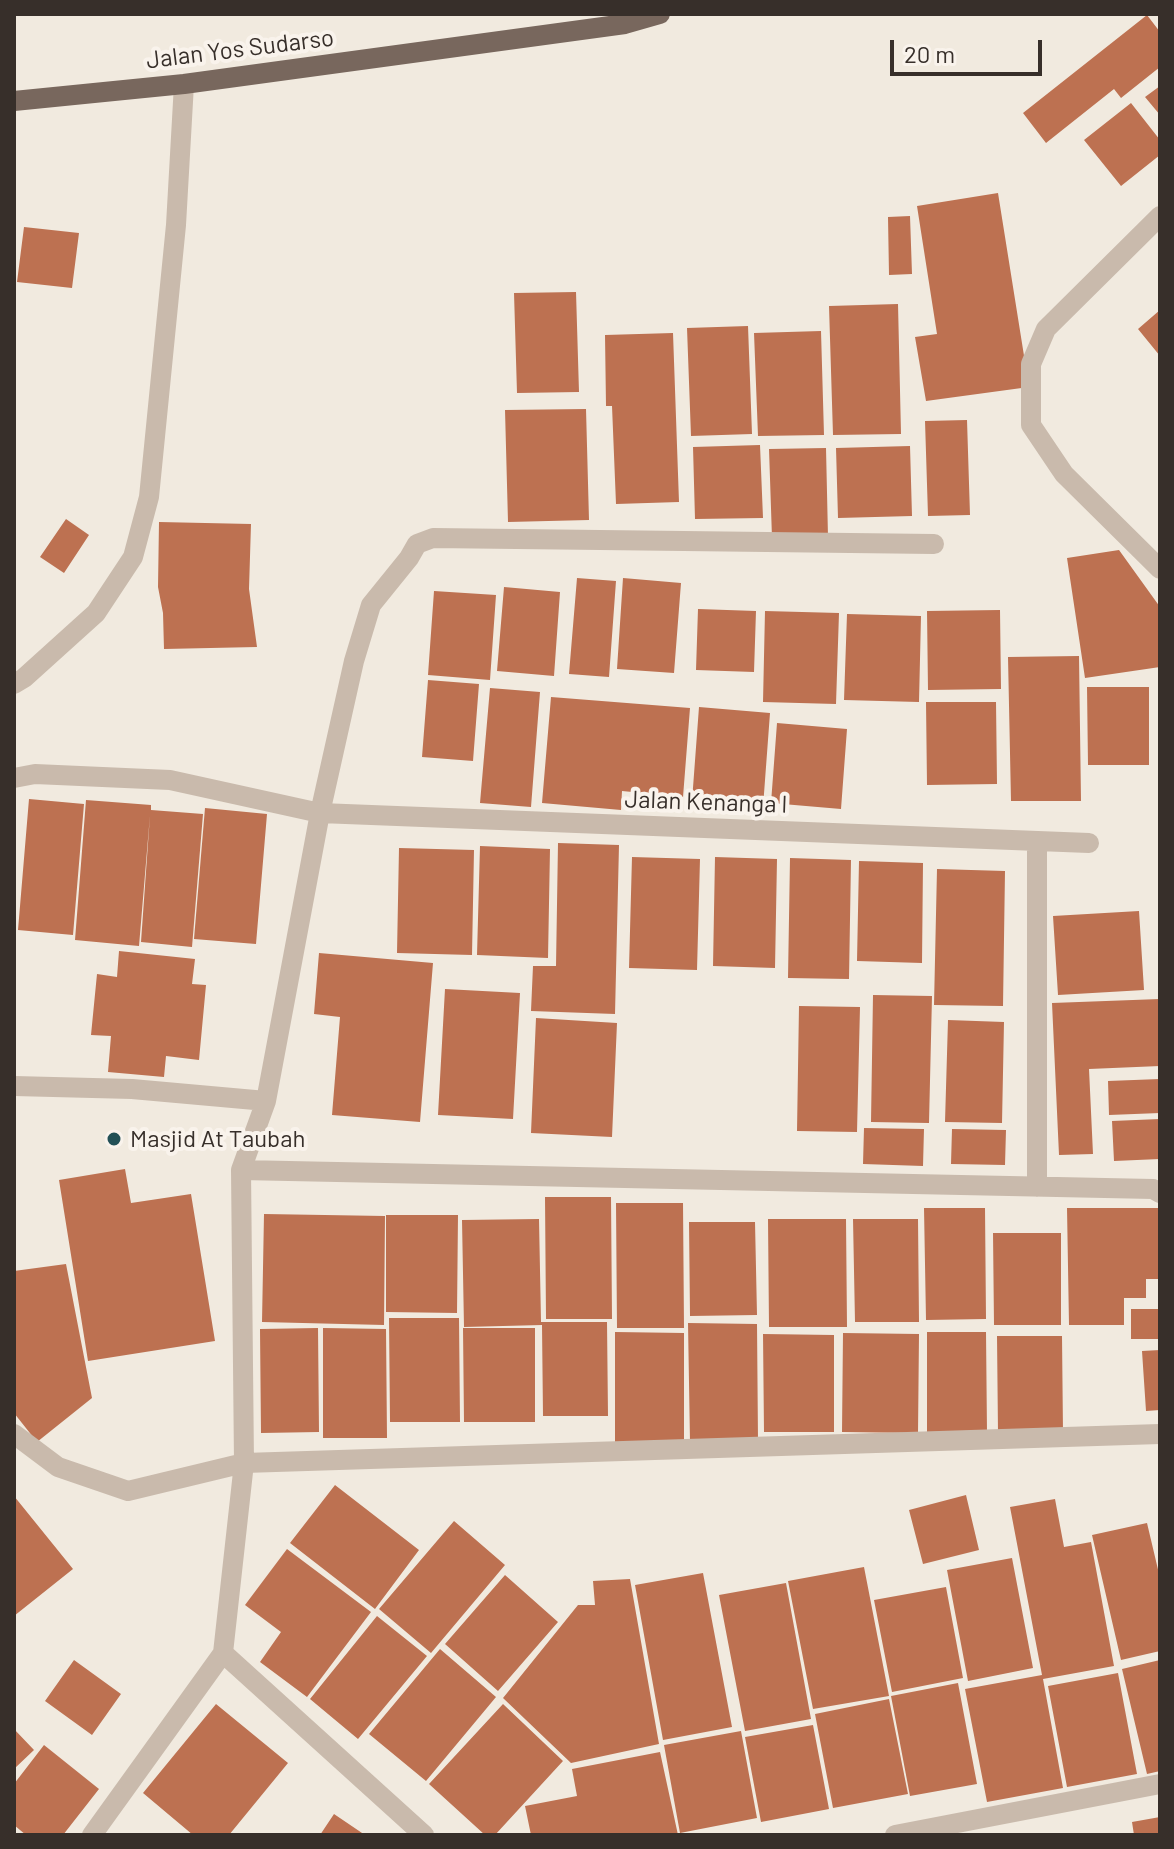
<!DOCTYPE html>
<style>
body{margin:0}
#map{position:relative;width:1174px;height:1849px;overflow:hidden;background:#f1eadf;font-family:Barlow,sans-serif}
canvas{display:block}
.frame{position:absolute;inset:0;border:16px solid #372f2a;pointer-events:none}
.scale{position:absolute;left:890px;top:40px;width:152px;height:36px;box-sizing:border-box;border:4px solid #372f2a;border-top:0;padding-left:10px;font-size:24px;line-height:28px;white-space:nowrap;color:#372f2a;-webkit-text-stroke:6px #f9f3ec;paint-order:stroke}
</style>
<div id="map">
<canvas width="1174" height="1849"></canvas>
<div class="frame"></div>
<div class="scale">20 m</div>
</div>
<script>
const c = document.querySelector('canvas').getContext('2d');
c.lineJoin = 'round';
function fillPath(path, color) {
  c.fillStyle = color;
  c.fill(path, 'evenodd');
}
function poly(rows) {
  const path = new Path2D();
  for (const r of rows) {
    path.moveTo(r[0], r[1]);
    for (let i = 2; i < r.length; i += 2) path.lineTo(r[i], r[i + 1]);
  }
  return path;
}
function strokePath(path, color, width, dash) {
  c.strokeStyle = color;
  c.lineWidth = width;
  c.lineCap = dash ? 'butt' : 'round';
  c.setLineDash(dash || []);
  c.stroke(path);
}
function write(font, color, halo, rows, align = 'center') {
  c.font = font + ' Barlow,sans-serif';
  c.lineWidth = 8;
  c.setLineDash([]);
  c.textBaseline = 'middle';
  c.strokeStyle = halo;
  c.fillStyle = color;
  for (const [text, x, y, turn = 0] of rows) {
    c.save();
    c.translate(x, y);
    c.rotate((+turn || 0) * Math.PI / 180);
    c.textAlign = isNaN(turn) ? turn : align;
    if (halo) c.strokeText(text, 0, 0);
    c.fillText(text, 0, 0);
    c.restore();
  }
}
const building = poly([
 [1147,15,1160,32,1160,67,1121,98,1114,89,1046,143,1023,113],
 [1160,86,1160,115,1145,97],
 [1131,103,1160,140,1160,155,1121,186,1084,140],
 [998,193,1029,387,926,401,915,337,937,334,917,206],
 [910,216,912,274,889,275,888,217],
 [24,227,79,233,72,288,17,282],
 [576,292,579,392,517,393,514,293],
 [898,304,901,434,833,435,829,306],
 [1160,310,1160,356,1138,329],
 [748,326,752,434,691,436,687,328],
 [821,331,824,435,758,436,754,333],
 [673,333,679,502,616,504,612,406,606,406,605,335],
 [586,409,589,520,508,522,505,410],
 [967,420,970,515,928,516,925,421],
 [760,445,763,518,695,519,693,447],
 [910,446,912,516,838,518,836,448],
 [826,448,828,537,772,538,769,449],
 [66,519,89,535,64,573,40,557],
 [159,522,251,524,249,589,257,647,164,649,163,613,158,587],
 [1119,550,1160,607,1160,667,1085,678,1067,558],
 [577,578,616,581,609,677,569,674],
 [623,578,681,583,674,673,617,669],
 [504,587,560,592,554,676,497,671],
 [434,591,496,595,490,680,428,675],
 [698,609,756,611,754,672,696,670],
 [1000,610,1001,689,928,690,927,611],
 [765,611,839,613,836,704,763,702],
 [847,614,921,616,919,702,844,700],
 [1079,656,1081,801,1011,801,1008,657],
 [428,680,479,684,473,761,422,757],
 [1087,687,1149,687,1149,765,1088,765],
 [490,688,540,692,531,807,480,803],
 [551,697,690,708,683,797,622,791,621,810,542,803],
 [926,702,996,702,997,784,927,785],
 [699,707,770,713,763,807,692,801],
 [777,723,847,729,841,809,771,803],
 [29,799,84,804,73,935,18,930],
 [86,800,151,805,151,810,203,814,192,947,141,942,150,815,139,946,75,940],
 [205,808,267,814,256,944,194,939],
 [558,843,619,845,615,1014,531,1011,533,966,556,966],
 [480,846,550,849,548,958,477,955],
 [399,848,474,850,472,955,397,953],
 [632,857,700,859,697,970,629,968],
 [715,857,777,859,775,968,713,966],
 [790,858,851,860,849,979,788,978],
 [859,861,923,863,922,963,857,961],
 [937,869,1005,871,1003,1006,934,1005],
 [1139,911,1144,990,1058,995,1053,916],
 [119,951,195,959,192,984,206,985,199,1060,166,1056,164,1077,108,1072,111,1036,91,1035,97,974,117,977],
 [319,953,433,963,420,1122,332,1115,340,1017,314,1014],
 [445,989,520,993,513,1119,438,1115],
 [873,995,932,996,929,1123,871,1122],
 [1160,999,1160,1066,1089,1069,1093,1154,1059,1155,1052,1003],
 [799,1006,860,1007,857,1132,797,1131],
 [536,1018,617,1023,612,1137,531,1133],
 [948,1020,1004,1022,1002,1123,945,1122],
 [1160,1079,1160,1113,1109,1115,1108,1081],
 [1160,1119,1160,1159,1114,1161,1112,1121],
 [864,1128,924,1129,923,1166,863,1164],
 [952,1129,1006,1130,1005,1165,951,1164],
 [125,1169,131,1203,191,1194,215,1341,88,1361,59,1180],
 [545,1197,611,1197,612,1319,546,1319],
 [616,1203,683,1203,684,1328,617,1328],
 [924,1208,985,1208,986,1319,926,1320],
 [1067,1208,1160,1208,1160,1279,1146,1279,1146,1298,1124,1298,1124,1325,1069,1325],
 [264,1214,385,1216,384,1325,262,1322],
 [386,1215,458,1215,457,1313,386,1312],
 [539,1219,541,1322,607,1322,608,1416,543,1416,542,1325,464,1327,462,1220],
 [768,1219,846,1219,847,1327,769,1327],
 [853,1219,918,1219,919,1322,855,1322],
 [689,1222,755,1222,757,1315,690,1316],
 [993,1233,1061,1233,1061,1325,994,1325],
 [66,1264,92,1398,37,1442,14,1413,14,1271],
 [1131,1309,1160,1309,1160,1339,1131,1339],
 [389,1318,459,1318,460,1422,390,1422],
 [688,1323,757,1324,758,1441,690,1442],
 [318,1328,319,1432,261,1433,260,1329],
 [323,1328,386,1329,387,1438,323,1438],
 [463,1328,535,1328,535,1422,464,1422],
 [615,1332,684,1333,684,1442,615,1442],
 [927,1332,986,1332,987,1433,927,1433],
 [843,1333,919,1334,918,1433,842,1432],
 [763,1334,834,1335,834,1432,764,1432],
 [997,1336,1062,1336,1063,1433,998,1433],
 [1160,1350,1160,1410,1146,1411,1142,1351],
 [335,1485,419,1550,375,1609,290,1543],
 [966,1495,979,1550,923,1564,909,1510],
 [14,1496,73,1569,14,1616],
 [1055,1499,1064,1547,1091,1542,1114,1666,1043,1679,1063,1788,987,1802,965,1689,1042,1675,1010,1507],
 [454,1521,505,1565,431,1653,379,1609],
 [1147,1523,1160,1578,1160,1651,1121,1660,1092,1535],
 [287,1549,371,1612,307,1697,260,1662,281,1632,245,1605],
 [1012,1558,1033,1668,968,1681,947,1570],
 [864,1567,889,1696,813,1709,788,1581],
 [703,1573,732,1727,663,1740,635,1585],
 [505,1575,558,1622,498,1691,445,1644],
 [630,1579,659,1744,571,1763,503,1698,578,1605,595,1605,593,1581],
 [786,1583,811,1719,745,1731,719,1595],
 [946,1587,963,1678,892,1692,874,1600],
 [377,1616,427,1656,358,1739,310,1699],
 [440,1649,496,1697,426,1781,369,1734],
 [74,1660,121,1694,92,1735,45,1701],
 [1160,1660,1160,1771,1147,1774,1122,1669],
 [1118,1673,1137,1774,1067,1787,1048,1686],
 [958,1683,977,1784,910,1796,891,1696],
 [889,1699,908,1794,833,1808,815,1714],
 [216,1704,288,1763,229,1835,193,1835,143,1793],
 [503,1704,563,1761,495,1835,485,1835,429,1784],
 [813,1725,829,1809,761,1822,745,1737],
 [14,1729,34,1750,14,1769],
 [741,1731,757,1818,680,1833,664,1745],
 [44,1745,99,1789,63,1835,26,1835,14,1825,14,1784],
 [660,1752,678,1835,531,1835,525,1806,577,1796,572,1769],
 [334,1814,365,1835,320,1835],
 [1160,1817,1160,1835,1134,1835,1132,1822]
]);
const minor = poly([
 [1160,216,1046,329,1031,364,1031,425,1064,474,1160,569],
 [934,544,433,538,417,544,409,558,371,605,354,661,320,813,266,1101,241,1170,244,1463,1160,1434],
 [14,684,24,678,96,613,133,557,149,497,176,225,184,84],
 [14,778,35,774,170,780,320,813,1089,843],
 [1037,841,1037,1187],
 [14,1086,132,1089,266,1101],
 [241,1170,1153,1189,1160,1193],
 [14,1434,58,1467,128,1491,244,1463,223,1653,92,1835],
 [223,1653,424,1835],
 [895,1835,1160,1784]
]);
const major = poly([
 [14,101,184,84,625,24,660,14]
]);
const markers = [
 [114,1139,8,"#225056"]
];
const streetNames = [
 ["Jalan Yos Sudarso",240,49,-7],
 ["Jalan Kenanga I",706,802,2]
];
const poiNames = [
 ["Masjid At Taubah",130,1139]
];
fillPath(building, '#bd7151');
strokePath(minor, '#c9baac', 20);
strokePath(major, '#78675d', 20);
for (const [x, y, r, color] of markers) {
  const dot = new Path2D();
  dot.arc(x, y, r, 0, 2 * Math.PI);
  c.fillStyle = color;
  c.fill(dot);
  strokePath(dot, '#f9f3ec', 3);
}
write('24px', '#372f2a', '#f9f3ec', streetNames);
write('24px', '#372f2a', '#f9f3ec', poiNames, 'left');
</script>
